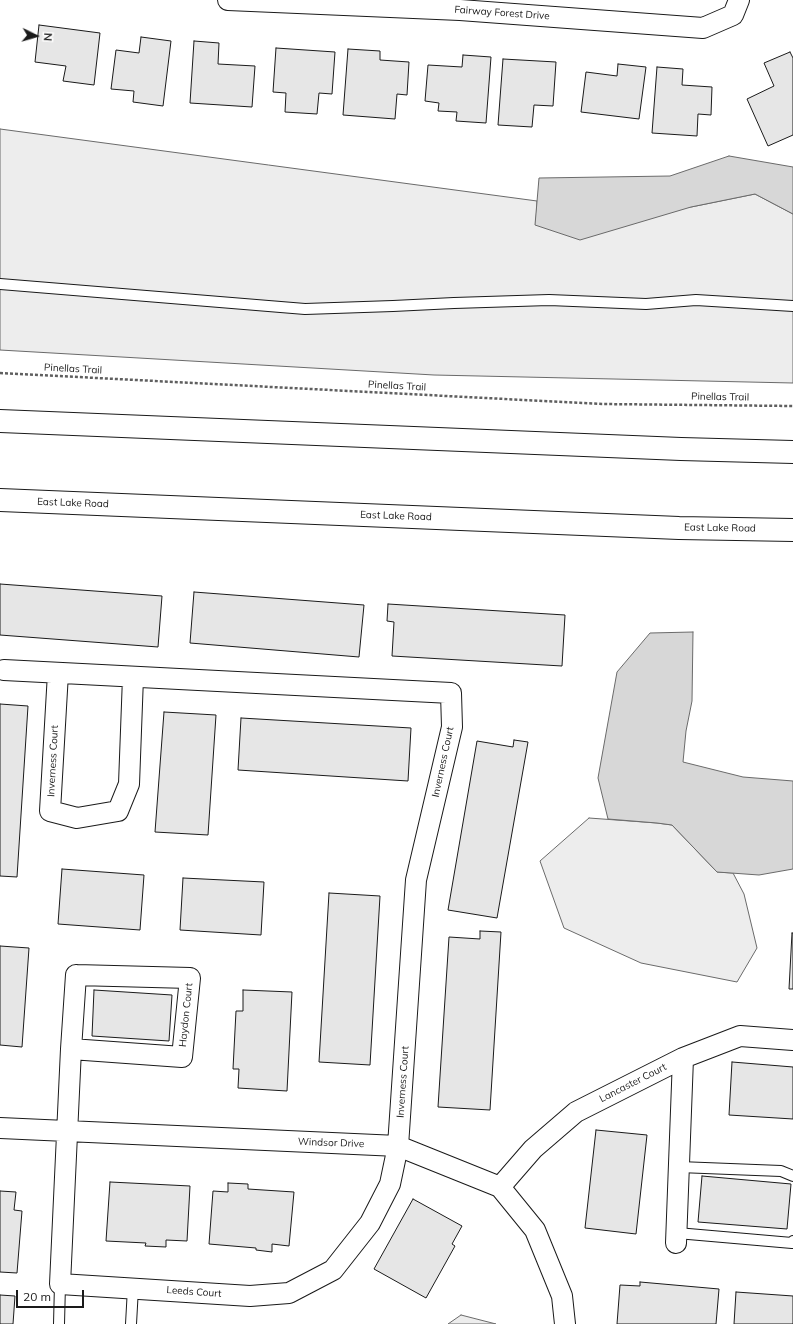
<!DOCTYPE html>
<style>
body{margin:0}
#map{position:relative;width:793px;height:1324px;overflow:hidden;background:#fff;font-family:Mulish,sans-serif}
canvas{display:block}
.north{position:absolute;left:16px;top:16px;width:40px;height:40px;-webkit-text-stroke:3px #fff;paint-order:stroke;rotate:95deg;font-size:11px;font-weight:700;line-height:16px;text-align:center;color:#1a1a1a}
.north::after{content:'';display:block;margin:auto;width:14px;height:18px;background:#1a1a1a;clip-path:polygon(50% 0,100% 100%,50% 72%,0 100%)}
.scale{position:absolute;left:16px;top:1290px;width:68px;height:18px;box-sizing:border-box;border:2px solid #1a1a1a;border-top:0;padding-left:5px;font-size:12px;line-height:14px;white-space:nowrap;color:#1a1a1a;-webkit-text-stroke:3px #fff;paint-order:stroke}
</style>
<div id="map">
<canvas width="793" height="1324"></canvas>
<div class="north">N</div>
<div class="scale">20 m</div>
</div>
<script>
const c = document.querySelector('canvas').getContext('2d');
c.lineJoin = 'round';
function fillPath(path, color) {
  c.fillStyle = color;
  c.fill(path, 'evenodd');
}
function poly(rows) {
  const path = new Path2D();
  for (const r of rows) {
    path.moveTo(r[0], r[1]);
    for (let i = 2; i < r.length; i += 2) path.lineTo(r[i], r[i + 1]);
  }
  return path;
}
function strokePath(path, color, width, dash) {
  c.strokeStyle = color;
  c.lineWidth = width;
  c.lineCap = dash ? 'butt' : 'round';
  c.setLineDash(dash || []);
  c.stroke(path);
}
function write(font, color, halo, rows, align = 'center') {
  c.font = font + ' Mulish,sans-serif';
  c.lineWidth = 3;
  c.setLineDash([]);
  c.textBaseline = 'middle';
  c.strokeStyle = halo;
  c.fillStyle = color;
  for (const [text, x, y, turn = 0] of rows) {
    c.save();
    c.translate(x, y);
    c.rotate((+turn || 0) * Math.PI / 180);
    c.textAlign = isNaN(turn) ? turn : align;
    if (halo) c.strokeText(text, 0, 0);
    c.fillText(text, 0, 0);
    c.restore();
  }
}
const built = poly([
 [0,129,537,201,536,225,691,207,755,194,793,214,793,383,434,375,0,350,0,129],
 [589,818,657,823,672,825,717,872,733,873,744,894,757,948,737,982,641,963,564,928,540,861,589,818],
 [461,1315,496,1324,448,1324,461,1315]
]);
const water = poly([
 [729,156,793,167,793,214,755,194,691,207,580,240,535,225,539,178,670,176,729,156],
 [693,632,692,701,686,731,683,762,743,777,793,781,793,869,759,875,717,872,672,825,657,823,608,819,598,778,617,672,650,633,693,632]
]);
const building = poly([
 [39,25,100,33,94,85,63,81,66,66,35,62,39,25],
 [141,37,171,41,163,106,133,102,134,91,111,89,116,50,139,53,141,37],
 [194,41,219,43,218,64,255,66,252,107,190,103,194,41],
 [276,48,335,52,332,94,319,93,317,114,285,112,286,93,273,92,276,48],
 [348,49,380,51,380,60,409,62,407,95,397,94,395,119,343,115,348,49],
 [790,52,793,58,793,135,768,146,747,99,774,86,764,63,790,52],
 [463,55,491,57,486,123,456,121,457,112,438,111,439,103,425,101,428,65,462,67,463,55],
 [503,59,556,62,553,106,534,105,532,127,498,125,503,59],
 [618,64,646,67,639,119,581,112,586,72,617,76,618,64],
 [657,67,683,69,682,85,712,87,711,115,698,114,697,136,652,133,657,67],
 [0,584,162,596,158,647,0,635,0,584],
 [194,592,364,605,359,657,190,643,194,592],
 [388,604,565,615,562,666,392,656,394,622,387,621,388,604],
 [0,704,28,706,17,877,0,876,0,704],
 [164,712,216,715,208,835,155,832,164,712],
 [241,718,411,728,408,781,238,770,241,718],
 [514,740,528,742,497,918,448,910,477,741,513,747,514,740],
 [62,869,144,875,140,930,58,924,62,869],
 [183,878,264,882,261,935,180,930,183,878],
 [329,893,380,896,370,1065,319,1062,329,893],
 [480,931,501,932,490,1110,438,1107,449,937,480,939,480,931],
 [792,933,793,933,793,989,789,989,792,933],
 [0,946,29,948,22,1047,0,1045,0,946],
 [94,990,172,995,169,1041,92,1036,94,990],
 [243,990,292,992,287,1091,238,1088,239,1069,233,1069,236,1011,243,1011,243,990],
 [732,1062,793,1067,793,1119,729,1115,732,1062],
 [596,1130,647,1135,636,1234,585,1228,596,1130],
 [702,1176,791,1184,787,1229,698,1222,702,1176],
 [110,1182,190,1186,187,1241,166,1240,166,1247,145,1246,146,1243,106,1241,110,1182],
 [228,1183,248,1184,248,1189,294,1192,289,1246,272,1244,272,1252,256,1250,256,1248,209,1244,213,1191,228,1192,228,1183],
 [0,1191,16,1192,14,1210,22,1211,17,1273,0,1272,0,1191],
 [413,1199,462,1226,452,1244,455,1246,426,1298,374,1269,413,1199],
 [640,1282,719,1289,716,1324,617,1324,620,1285,640,1286,640,1282],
 [736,1292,793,1296,793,1324,734,1324,736,1292],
 [0,1295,15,1296,13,1324,0,1324,0,1295]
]);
const path = poly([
 [0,373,602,404,793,406]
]);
const lane = poly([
 [0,284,305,309,393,306,454,303,549,300,646,304,696,300,793,306],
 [679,1167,781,1171,793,1176],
 [677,1233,792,1243,793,1241],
 [59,1324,60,1284],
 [131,1324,133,1288]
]);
const street = poly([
 [228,0,460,10,703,28,733,15,739,0],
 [4,670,451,693,452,727,416,880,398,1146,390,1184,370,1223,333,1270,289,1293,250,1296,60,1284,71,1049],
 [58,673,50,811,77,818,118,811,129,784,133,677],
 [76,975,190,978,182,1057,71,1049,76,975],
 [0,1128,398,1146,500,1187,535,1230,562,1296,565,1324],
 [500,1187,533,1149,576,1112,683,1058,740,1036,793,1040],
 [676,1243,683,1058]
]);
const primary = poly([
 [0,421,681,449,793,452],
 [0,500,679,528,793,530]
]);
const streetNames = [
 ["Fairway Forest Drive",502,13,4],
 ["Pinellas Trail",73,369,3],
 ["Pinellas Trail",397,386,3],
 ["Pinellas Trail",720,397,1],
 ["East Lake Road",73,503,2],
 ["East Lake Road",396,516,2],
 ["East Lake Road",720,528,1],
 ["Inverness Court",53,761,-87],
 ["Inverness Court",443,762,-78],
 ["Haydon Court",186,1015,-84],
 ["Inverness Court",403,1082,-86],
 ["Lancaster Court",633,1083,-27],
 ["Windsor Drive",331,1143,2],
 ["Leeds Court",194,1292,4]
];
fillPath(built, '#ededed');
strokePath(built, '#6a6a6a', 1);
fillPath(water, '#d7d7d7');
strokePath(water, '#6a6a6a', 1);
fillPath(building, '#e6e6e6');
strokePath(building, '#1a1a1a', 1);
strokePath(lane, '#1a1a1a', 12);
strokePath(street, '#1a1a1a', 22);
strokePath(primary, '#1a1a1a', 24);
strokePath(path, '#5f5f5f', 2.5, [3, 2]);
strokePath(lane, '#fff', 10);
strokePath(street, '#fff', 20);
strokePath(primary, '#fff', 22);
write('10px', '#1a1a1a', '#fff', streetNames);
</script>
